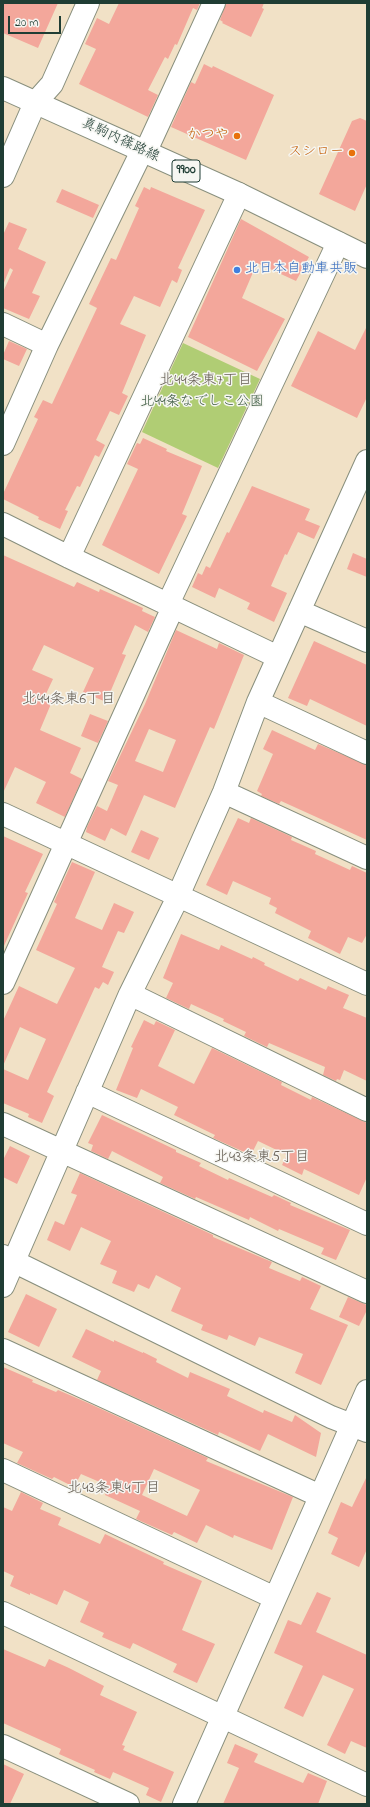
<!DOCTYPE html>
<meta charset="utf-8">
<style>
body{margin:0}
#map{position:relative;width:370px;height:1807px;overflow:hidden;background:#f1e1c6;font-family:"Indie Flower",sans-serif}
canvas{display:block}
.frame{position:absolute;inset:0;border:4px solid #1f3d34;pointer-events:none}
.scale{position:absolute;left:8px;top:16px;width:53px;height:18px;box-sizing:border-box;border:2px solid #1f3d34;border-top:0;padding-left:5px;font-size:12px;line-height:14px;white-space:nowrap;color:#1f3d34;-webkit-text-stroke:3px #f6f6f2;paint-order:stroke}
</style>
<div id="map">
<canvas width="370" height="1807"></canvas>
<div class="frame"></div>
<div class="scale">20 m</div>
</div>
<script>
const c = document.querySelector('canvas').getContext('2d');
c.lineJoin = 'round';
function fillPath(path, color) {
  c.fillStyle = color;
  c.fill(path, 'evenodd');
}
function poly(rows) {
  const path = new Path2D();
  for (const r of rows) {
    path.moveTo(r[0], r[1]);
    for (let i = 2; i < r.length; i += 2) path.lineTo(r[i], r[i + 1]);
  }
  return path;
}
function strokePath(path, color, width, dash) {
  c.strokeStyle = color;
  c.lineWidth = width;
  c.lineCap = dash ? 'butt' : 'round';
  c.setLineDash(dash || []);
  c.stroke(path);
}
function write(font, color, halo, rows, align = 'center') {
  c.font = font + ' "Indie Flower","Klee One",sans-serif';
  c.lineWidth = 3;
  c.setLineDash([]);
  c.textBaseline = 'middle';
  c.strokeStyle = halo;
  c.fillStyle = color;
  for (const [text, x, y, turn = 0] of rows) {
    c.save();
    c.translate(x, y);
    c.rotate((+turn || 0) * Math.PI / 180);
    c.textAlign = isNaN(turn) ? turn : align;
    if (halo) c.strokeText(text, 0, 0);
    c.fillText(text, 0, 0);
    c.restore();
  }
}
const green = poly([
 [183,343,260,379,218,468,142,432]
]);
const building = poly([
 [3,3,58,3,38,48,3,33],
 [119,3,200,3,197,10,193,8,177,45,175,44,168,59,165,57,148,90,158,95,148,117,79,84,96,49,85,44,97,18,109,24],
 [226,3,264,3,262,8,264,9,251,37,222,23,223,22,220,20],
 [204,64,212,68,213,66,274,95,246,160,171,127,191,82,195,84],
 [360,118,367,121,367,184,355,211,319,194,352,121],
 [144,187,150,190,151,187,205,210,178,268,182,270,177,283,172,280,160,307,134,296,120,324,146,335,122,393,128,396,119,415,110,411,96,440,105,445,99,457,95,455,80,487,77,486,65,510,68,511,60,529,38,519,39,517,3,499,3,494,38,419,34,417,43,400,52,404,97,308,89,304,111,258,116,260,139,208,135,206],
 [62,189,99,205,93,218,56,202],
 [241,219,309,257,296,281,257,263,242,298,285,319,257,371,188,337],
 [9,222,27,229,18,249,46,262,32,293,40,296,29,319,3,308,3,292,13,270,10,268,3,285,3,235],
 [367,326,367,397,357,418,291,386,318,331,355,350],
 [9,341,27,349,19,366,3,359,3,355],
 [143,438,167,449,166,451,202,466,182,514,187,516,159,574,102,545,138,469,127,464,137,443,140,444],
 [252,486,310,509,305,520,320,526,314,539,298,532,287,555,285,554,271,586,287,593,274,622,247,609,250,603,219,588,215,598,192,587,198,573,202,575,206,566,210,568,227,532,229,533],
 [353,553,367,559,367,577,347,569],
 [3,555,74,587,77,582,99,592,100,589,143,608,142,611,155,617,148,632,135,625,122,654,126,655,106,702,83,692,94,668,44,645,32,670,53,679,45,696,53,699,40,730,81,748,70,773,82,779,65,817,36,803,46,782,15,767,3,793],
 [176,630,217,649,219,643,244,655,214,729,210,727,175,808,144,795,126,836,111,828,105,841,86,832,87,827,97,806,107,811,118,785,108,781,145,704],
 [149,729,176,740,163,772,135,761],
 [314,641,367,665,367,726,310,699,307,706,288,698],
 [90,714,108,721,98,743,81,736],
 [272,730,315,750,318,744,367,765,367,840,281,801,279,804,261,796,262,794,257,791,273,754,263,749],
 [238,818,249,823,251,818,292,837,291,840,316,851,315,854,350,870,352,866,367,873,367,934,362,943,348,937,340,954,308,938,311,931,275,913,277,908,269,904,271,898,233,881,227,895,206,885],
 [141,830,159,838,149,860,131,852],
 [3,836,43,854,25,892,28,893,3,948],
 [72,862,95,872,75,918,102,930,114,903,134,912,124,933,118,931,102,967,114,972,108,985,103,982,99,989,95,987,47,1092,54,1096,42,1123,28,1117,29,1114,3,1103,3,1069,28,1080,46,1039,20,1027,3,1066,3,1021,19,986,57,1004,75,968,36,950,57,904,54,902],
 [181,934,219,950,221,945,252,959,253,957,265,963,264,965,298,981,300,978,326,990,328,986,349,995,343,1008,367,1018,367,1081,344,1070,340,1080,337,1079,336,1081,323,1075,325,1067,269,1043,267,1047,244,1036,246,1032,223,1021,224,1019,191,1004,189,1009,166,998,173,983,163,978],
 [144,1020,154,1025,156,1021,175,1030,158,1066,194,1084,212,1048,282,1082,281,1085,311,1100,312,1097,367,1123,367,1177,359,1195,304,1169,302,1175,282,1165,287,1155,258,1141,251,1155,213,1138,215,1135,174,1115,178,1107,141,1089,137,1098,116,1090,133,1048,131,1047],
 [102,1115,176,1150,176,1152,201,1163,199,1166,228,1180,229,1178,272,1197,274,1195,291,1203,290,1205,350,1230,336,1260,321,1254,324,1248,279,1229,278,1231,250,1217,249,1220,196,1197,195,1199,160,1183,163,1177,112,1151,108,1159,91,1151,93,1145,88,1143],
 [10,1146,30,1156,17,1184,3,1177,3,1160],
 [80,1173,213,1235,213,1237,272,1262,269,1268,300,1281,302,1277,321,1286,310,1309,348,1325,321,1385,295,1373,303,1354,259,1337,255,1346,229,1335,227,1340,201,1330,203,1325,171,1311,181,1288,156,1275,149,1289,138,1284,134,1292,112,1283,117,1271,100,1264,111,1241,81,1227,70,1251,47,1240,55,1221,64,1225,77,1195,71,1193],
 [26,1294,57,1309,39,1347,8,1332],
 [348,1297,367,1305,367,1310,359,1326,339,1317],
 [86,1329,114,1342,114,1340,143,1353,143,1352,157,1359,156,1362,188,1378,190,1372,230,1389,227,1396,263,1413,264,1410,292,1422,295,1415,321,1433,316,1457,268,1434,260,1451,219,1432,218,1435,97,1380,101,1371,72,1357],
 [3,1367,33,1380,32,1382,56,1392,58,1390,88,1403,208,1458,206,1461,293,1497,272,1550,234,1535,233,1538,206,1525,197,1543,174,1532,172,1535,136,1519,140,1511,105,1495,109,1486,81,1474,74,1487,54,1477,52,1479,17,1463,23,1452,3,1443],
 [154,1469,200,1490,187,1516,142,1495],
 [367,1476,367,1549,359,1567,331,1554,338,1538,328,1533,341,1502,352,1507],
 [21,1492,43,1503,40,1509,61,1518,58,1525,100,1544,105,1534,164,1562,163,1564,202,1581,182,1630,215,1644,197,1683,173,1672,177,1664,133,1643,130,1649,102,1637,104,1633,80,1622,89,1602,64,1590,57,1605,30,1593,30,1595,10,1586,14,1576,3,1571,3,1507,12,1511],
 [317,1592,331,1598,316,1632,367,1655,367,1748,351,1741,345,1754,327,1745,354,1689,323,1675,303,1717,284,1708,303,1666,274,1653,288,1620,301,1625],
 [3,1649,45,1667,49,1659,69,1668,104,1686,100,1695,137,1712,122,1745,125,1746,123,1750,174,1772,161,1802,146,1795,149,1788,113,1772,110,1779,94,1772,95,1770,59,1754,61,1749,3,1723],
 [235,1744,258,1754,254,1762,303,1783,308,1773,327,1781,318,1804,223,1804,239,1768,227,1763],
 [3,1764,24,1774,10,1804,3,1804]
]);
const minor = poly([
 [145,153,214,3],
 [3,176,35,103,52,84,88,3],
 [3,324,47,345],
 [3,444,47,345,142,151],
 [3,524,69,557,278,657],
 [69,557,239,194],
 [168,604,338,243],
 [299,611,367,641],
 [258,702,367,753],
 [224,792,367,858],
 [3,814,367,984],
 [3,983,173,607],
 [130,994,367,1110],
 [87,1092,367,1224],
 [3,1124,367,1292],
 [3,1256,331,1417,367,1431],
 [3,1286,130,994,174,905,224,792,258,702,367,461],
 [3,1350,320,1496],
 [3,1470,275,1598],
 [3,1613,367,1785],
 [3,1746,128,1804],
 [184,1804,367,1391]
]);
const major = poly([
 [3,88,239,194,367,257]
]);
const markers = [
 [237,136,4,"#e8710a"],
 [352,153,4,"#e8710a"],
 [237,270,4,"#3f7fe0"]
];
const shields = [
 [186,171,28]
];
const shieldNames = [
 ["9900",186,171]
];
const foodNames = [
 ["かつや",229,136],
 ["スシロー",344,153]
];
const streetNames = [
 ["真駒内篠路線",120,141,25]
];
const shopNames = [
 ["北日本自動車共販",245,270]
];
const parkNames = [
 ["北44条なでしこ公園",202,403]
];
const neighbourhoodNames = [
 ["北44条東7丁目",206,382],
 ["北44条東6丁目",69,701],
 ["北43条東5丁目",262,1159],
 ["北43条東4丁目",114,1490]
];
fillPath(green, '#b0cd74');
fillPath(building, '#f3a79b');
strokePath(minor, '#888f7d', 24);
strokePath(major, '#888f7d', 24);
strokePath(minor, '#fff', 22);
strokePath(major, '#fff', 22);
for (const [x, y, r, color] of markers) {
  const dot = new Path2D();
  dot.arc(x, y, r, 0, 2 * Math.PI);
  c.fillStyle = color;
  c.fill(dot);
  strokePath(dot, '#f6f6f2', 1.5);
}
for (const [x, y, w] of shields) {
  const box = new Path2D();
  box.roundRect(x - w / 2, y - 11, w, 22, 3);
  c.fillStyle = '#f6f6f2';
  c.fill(box);
  strokePath(box, '#1f3d34', 1);
}
write('bold 13px', '#1f3d34', null, shieldNames);
write('14px', '#c56008', '#f6f6f2', foodNames, 'right');
write('14px', '#1f3d34', '#f6f6f2', streetNames);
write('14px', '#366cbe', '#f6f6f2', shopNames, 'left');
write('14px', '#3c5a41', '#f6f6f2', parkNames);
write('15px', '#696258', '#f6f6f2', neighbourhoodNames);
</script>
